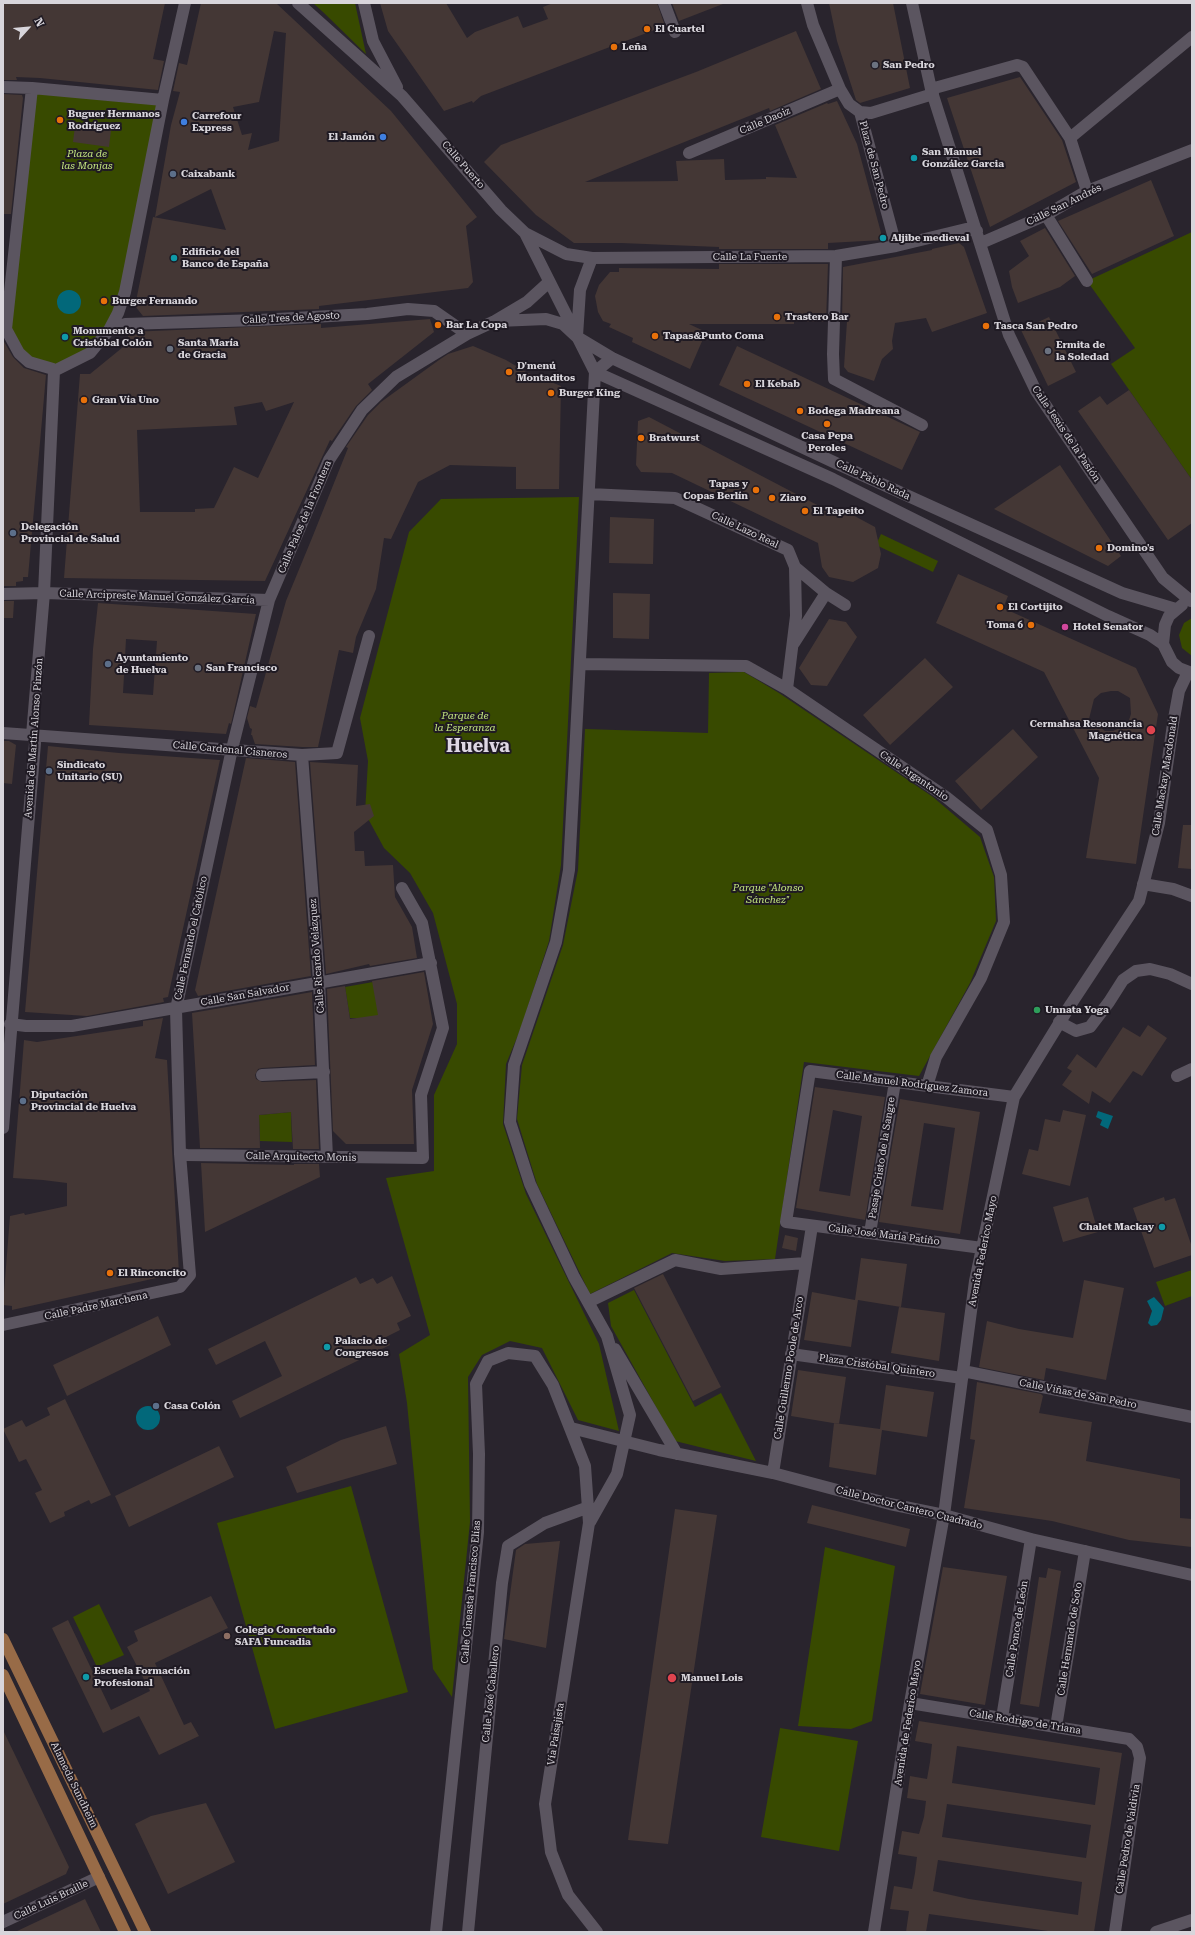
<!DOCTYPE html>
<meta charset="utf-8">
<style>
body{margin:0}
#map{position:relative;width:1195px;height:1935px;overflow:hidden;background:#29242d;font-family:"Roboto Serif",serif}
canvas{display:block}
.frame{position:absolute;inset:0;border:4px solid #d8d5db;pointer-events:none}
.north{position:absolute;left:8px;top:8px;width:40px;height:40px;-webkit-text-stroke:3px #1f1a23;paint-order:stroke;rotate:63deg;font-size:11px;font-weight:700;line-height:16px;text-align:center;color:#d8d5db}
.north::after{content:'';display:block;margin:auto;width:14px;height:18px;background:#d8d5db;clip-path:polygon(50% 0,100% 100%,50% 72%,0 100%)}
</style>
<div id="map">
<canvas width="1195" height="1935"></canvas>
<div class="frame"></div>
<div class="north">N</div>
</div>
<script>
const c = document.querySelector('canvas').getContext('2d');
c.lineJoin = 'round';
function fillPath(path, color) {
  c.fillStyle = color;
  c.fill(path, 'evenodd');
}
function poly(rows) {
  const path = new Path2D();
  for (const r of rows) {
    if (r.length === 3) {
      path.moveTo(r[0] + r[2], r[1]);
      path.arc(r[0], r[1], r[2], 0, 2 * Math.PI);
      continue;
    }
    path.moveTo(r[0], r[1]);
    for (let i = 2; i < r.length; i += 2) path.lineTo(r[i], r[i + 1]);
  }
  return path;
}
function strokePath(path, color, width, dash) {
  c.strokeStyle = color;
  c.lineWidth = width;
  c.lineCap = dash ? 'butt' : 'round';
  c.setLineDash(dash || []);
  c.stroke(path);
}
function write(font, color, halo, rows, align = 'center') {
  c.font = font + ' "Roboto Serif",serif';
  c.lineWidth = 4;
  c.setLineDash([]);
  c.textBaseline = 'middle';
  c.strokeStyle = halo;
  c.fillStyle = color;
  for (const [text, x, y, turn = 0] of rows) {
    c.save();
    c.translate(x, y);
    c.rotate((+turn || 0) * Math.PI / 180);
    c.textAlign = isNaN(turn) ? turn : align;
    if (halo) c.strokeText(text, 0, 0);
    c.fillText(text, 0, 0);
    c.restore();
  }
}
const green = poly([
 [313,3,355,3,366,54,323,12],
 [32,88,163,100,125,292,90,353,54,371,29,362,6,329],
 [1192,232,1192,480,1111,364,1135,348,1087,281],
 [579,497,561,865,549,941,521,1028,506,1064,503,1124,526,1194,599,1344,619,1431,578,1420,542,1348,510,1341,482,1355,468,1377,470,1522,452,1697,433,1669,407,1403,399,1354,430,1335,386,1178,434,1171,434,1095,457,1044,457,1004,433,913,410,873,384,848,365,813,368,761,360,718,409,532,441,499],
 [881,534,938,561,933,572,876,545],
 [1192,618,1192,656,1182,648,1179,635,1184,623],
 [744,672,779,693,933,797,980,837,994,877,996,921,970,983,919,1076,804,1062,775,1259,725,1261,672,1253,590,1294,537,1184,517,1119,522,1065,563,945,578,870,585,729,708,733,709,673],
 [373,982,381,1029,358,1018,350,1018,345,987],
 [291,1112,292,1142,260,1141,259,1115],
 [1192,1270,1192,1296,1165,1306,1156,1282],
 [634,1290,695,1407,721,1393,756,1461,675,1441,611,1326,608,1303],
 [351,1486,408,1692,275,1729,217,1523],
 [825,1547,895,1566,872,1721,851,1729,798,1726],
 [99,1604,124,1655,97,1667,73,1617],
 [780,1728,858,1741,839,1851,761,1837]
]);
const water = poly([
 [69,302,12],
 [1098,1111,1113,1116,1108,1129,1100,1125,1102,1120,1096,1117],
 [1154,1297,1164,1308,1161,1320,1157,1325,1151,1326,1148,1323,1152,1311,1147,1301],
 [148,1418,12]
]);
const building = poly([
 [3,3,165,3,153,59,164,61,158,90,40,78,16,77,17,80,3,80],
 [201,3,276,3,391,111,477,217,466,226,473,282,468,288,319,306,319,309,143,316,135,306,153,217,226,230,211,189,155,217,171,125,180,92,173,91,179,63,187,65],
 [274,31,286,33,279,141,248,150,252,133,242,135,233,107,259,102],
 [380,3,446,3,467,38,475,32,518,16,523,28,548,19,543,7,553,3,657,3,665,26,481,96,473,103,472,101,444,111,388,31],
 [672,3,723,3,723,4,679,21],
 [829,3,893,3,910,88,860,103,856,100,837,41],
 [796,31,821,89,770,111,769,108,585,182,678,181,676,161,724,159,725,180,766,179,766,177,797,178,775,125,827,103,828,104,837,101,857,144,883,240,828,243,828,249,719,249,719,247,621,243,574,243,536,215,484,162,501,145,696,72],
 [1020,77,1062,140,1076,182,990,227,947,98],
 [3,94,22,95,23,98,11,214,3,214],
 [75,126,111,130,109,147,73,142],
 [1151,180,1174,236,1092,274,1058,221],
 [1045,228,1075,276,1060,287,1018,303,1012,287,1009,271,1029,256,1020,241],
 [959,243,964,247,987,313,932,332,926,318,895,323,892,341,893,349,882,359,874,381,848,372,844,367,847,321,842,321,843,267,932,250,932,249],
 [719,264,828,264,826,322,794,322,794,324,689,324,706,332,690,369,632,342,633,338,609,327,611,324,603,321,598,312,595,296,599,285,610,272,619,272,619,268,719,269],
 [1049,317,1076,372,1048,386,1021,330],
 [430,319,434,332,368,384,372,390,356,406,332,441,330,440,265,581,64,578,80,374,90,374,128,343,128,332,321,324,321,328],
 [262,402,266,411,294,402,258,478,234,467,214,508,195,509,195,512,140,512,137,430,237,425,234,407],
 [3,340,13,357,24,368,46,375,28,577,23,577,23,581,16,582,16,586,3,586],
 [473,346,506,360,526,372,561,386,559,489,516,489,516,467,450,465,418,482,391,539,384,538,376,589,356,637,353,653,339,650,318,747,302,747,255,744,252,735,251,735,252,729,250,728,247,718,250,706,256,708,286,601,312,538,348,448,346,447,368,415,381,402,439,360,448,354],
 [737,346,920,432,902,470,719,385],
 [1129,390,1192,480,1192,523,1168,540,1078,411,1100,396,1107,405],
 [649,417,821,507,849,513,875,527,881,554,878,568,853,582,829,577,822,567,818,543,672,473,641,472,636,465,638,421],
 [1060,465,1121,556,1108,566,994,509],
 [610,517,654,519,653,564,609,563],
 [958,574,1008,596,1003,608,1136,668,1158,714,1136,864,1086,858,1099,778,1044,672,936,623],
 [1111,691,1118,691,1130,698,1131,714,1129,720,1124,726,1113,731,1105,731,1089,719,1094,699,1101,693],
 [613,593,650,594,649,639,613,638],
 [3,601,14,601,13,618,3,618],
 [98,603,256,614,231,724,229,723,226,734,89,725,93,649],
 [126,639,157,641,153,695,123,693],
 [829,619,846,622,857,637,827,686,811,685,799,668],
 [925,658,953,687,890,745,863,715],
 [1013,729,1038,757,981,810,955,781],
 [3,741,9,741,16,745,12,784,3,783],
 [48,746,119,753,220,760,168,997,163,998,164,1002,87,1016,25,1012],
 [246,758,295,762,311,976,198,996,195,990],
 [310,762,358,765,356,806,370,804,374,816,354,832,355,851,364,851,365,866,393,865,395,897,412,927,417,958,370,966,369,964,326,974],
 [1183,825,1192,825,1192,869,1178,868],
 [424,972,433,1024,412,1090,414,1144,346,1144,333,1131,327,989,345,986,350,1019,378,1015,372,981],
 [312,992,315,1065,262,1068,258,1069,255,1075,256,1079,262,1082,316,1080,319,1149,293,1149,291,1112,259,1115,260,1148,200,1148,192,1013],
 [163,1018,155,1058,167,1060,179,1273,12,1310,12,1306,3,1305,10,1216,24,1213,25,1215,67,1206,67,1183,43,1180,13,1178,24,1040,37,1042,143,1026,143,1021],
 [1148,1025,1167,1038,1142,1076,1133,1071,1110,1103,1092,1091,1089,1104,1062,1085,1072,1071,1067,1068,1077,1054,1096,1068,1123,1027,1140,1037],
 [815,1087,885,1097,865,1220,796,1208],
 [833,1110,862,1116,850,1196,819,1191],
 [900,1099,980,1112,960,1234,879,1222],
 [924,1123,955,1128,943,1210,911,1206],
 [1063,1110,1086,1115,1070,1186,1022,1174,1029,1149,1038,1151,1045,1119,1060,1122],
 [201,1163,294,1165,294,1164,319,1164,320,1177,205,1232],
 [1088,1197,1098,1232,1063,1242,1053,1207],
 [1164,1197,1165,1201,1175,1198,1192,1247,1192,1255,1154,1268,1133,1208],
 [785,1235,798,1238,796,1251,782,1248],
 [861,1258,907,1264,901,1307,858,1300,851,1347,804,1340,812,1292,855,1300],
 [663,1274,721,1387,693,1401,634,1288],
 [392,1276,411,1316,397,1323,400,1330,386,1337,390,1345,240,1418,232,1401,282,1376,265,1341,216,1365,208,1349,356,1277,360,1284,373,1278,377,1284],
 [1084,1280,1124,1288,1106,1380,1046,1368,1044,1380,979,1367,987,1321,1019,1329,1073,1338],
 [899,1307,945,1313,939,1361,891,1353],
 [158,1316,171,1345,67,1396,53,1365],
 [798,1370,846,1377,839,1424,791,1416],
 [977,1382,1041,1394,1043,1396,1039,1413,1092,1422,1086,1461,1180,1479,1180,1518,1192,1519,1192,1547,1129,1540,1052,1521,964,1508,975,1440,970,1439],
 [886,1385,934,1392,927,1437,882,1430,876,1475,829,1467,834,1423,880,1429],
 [65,1399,111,1495,91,1504,89,1500,64,1512,65,1516,50,1523,35,1493,42,1490,26,1459,19,1462,3,1429,22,1420,26,1427,50,1415,47,1408],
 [386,1426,397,1464,297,1493,286,1467,341,1440],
 [219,1446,234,1477,129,1527,115,1496],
 [812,1505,910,1529,906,1547,807,1523],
 [675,1509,717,1515,668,1844,628,1840],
 [560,1541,546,1648,504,1639,516,1550,525,1544],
 [943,1567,1007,1576,985,1705,920,1694],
 [1048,1568,1061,1571,1039,1707,1020,1704,1039,1577,1046,1578],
 [211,1596,228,1628,155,1663,184,1725,191,1722,199,1736,159,1755,139,1716,103,1733,52,1628,68,1620,111,1710,150,1691,127,1647,138,1641,134,1631],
 [919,1721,1122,1753,1094,1932,1055,1932,929,1914,926,1932,906,1932,909,1911,890,1909,894,1886,912,1889,915,1873,917,1857,898,1854,902,1831,919,1834,924,1817,926,1801,907,1798,910,1776,927,1779,930,1762,932,1744,915,1741],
 [957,1746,1100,1768,1095,1805,952,1783],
 [947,1804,1091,1825,1086,1858,942,1837],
 [938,1860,1082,1882,1078,1915,969,1899,933,1891],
 [3,1730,69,1867,66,1874,3,1904],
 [206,1803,235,1862,168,1894,135,1824,151,1816],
 [85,1899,101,1932,15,1932]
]);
const minor = poly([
 [298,3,402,96,501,210,525,233,595,372],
 [364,3,373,41,397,87],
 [664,3,675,32],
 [807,3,813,25,840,89,849,104,860,112],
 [912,3,931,89,1009,335,1036,391,1163,578,1191,601],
 [3,87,32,88],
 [931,89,1017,65,1023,67,1070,138,1087,191],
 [860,112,896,246],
 [860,112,871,113,933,94],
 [1070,138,1192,37],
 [689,153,840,89],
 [1046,215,1087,281],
 [525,233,566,254,592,258,836,256,896,246,966,229,977,231],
 [981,243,1046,215,1087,191,1192,150],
 [836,256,833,354,834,379,922,425],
 [498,321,546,319,563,324,577,337,612,358,840,465,1122,593,1176,609],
 [109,330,125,324,259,320,367,314,408,309,434,311,467,334],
 [577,336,580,290,592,258],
 [54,371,53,369,29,362,19,353,6,329,32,88,163,100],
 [54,371,90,353,109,330,118,313,125,292,163,100,185,3],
 [595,372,833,479,1108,616,1150,635,1163,644],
 [589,494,675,498,788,550,795,567,796,616,787,689],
 [795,567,826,593],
 [3,594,44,593,269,600],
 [1182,605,1169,616,1165,625,1163,644,1172,662,1179,668,1192,673],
 [794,643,826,593,845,605],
 [580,664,746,666,787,689,946,797,987,830,1001,875,1004,922,981,978,936,1057,927,1086],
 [3,733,302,755,337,753,369,636],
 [302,755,319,981,327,1157],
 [1143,884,1173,889,1192,896],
 [1059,1022,1076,1031,1090,1027,1109,1002,1123,980,1136,971,1150,969,1170,974,1192,984],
 [10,1024,26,1026,72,1026,431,963],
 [262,1075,324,1072],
 [1177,1076,1192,1069],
 [3,1128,35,743,32,735,44,593,54,371],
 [180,1154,187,1155,423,1158,421,1095,443,1028,422,923,402,888],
 [870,1233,895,1082],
 [982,1248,786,1222,810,1071,1014,1097],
 [588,1302,675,1260,721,1269,806,1263],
 [3,1325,180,1287,190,1275,180,1154,176,1009,232,749,269,600,329,460,362,410,396,377,467,334,495,321,527,302,549,282],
 [615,1349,677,1454],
 [791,1354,962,1378],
 [963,1371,1192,1417],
 [571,1428,659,1450,773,1473,890,1504,944,1515,1031,1539,1192,1575],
 [773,1473,812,1226],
 [590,1522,617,1474,630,1415,607,1336,574,1277,530,1184,510,1122,514,1065,556,942,569,870,595,372,612,358],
 [910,1703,1129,1739,1137,1747,1140,1758,1137,1780,1115,1932],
 [1002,1718,1031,1539],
 [1056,1727,1085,1551],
 [3,1922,99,1877],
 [436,1932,478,1532,479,1454,476,1384,488,1361,508,1353,535,1356,553,1385,585,1466,589,1523,545,1804,551,1852,568,1895,597,1932],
 [468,1932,502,1583,508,1546,545,1523,589,1507],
 [874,1932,910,1703,944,1515,975,1281,1014,1097,1071,1004,1139,901,1159,823,1173,724,1179,691,1188,672],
 [1156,1932,1192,1920]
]);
const major = poly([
 [3,1639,145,1932],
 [3,1675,125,1932]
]);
const markers = [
 [647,29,4,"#e8710a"],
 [614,47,4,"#e8710a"],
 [875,65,4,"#6b7280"],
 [60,120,4,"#e8710a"],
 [184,122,4,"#3f7fe0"],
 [383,137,4,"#3f7fe0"],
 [914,158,4,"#0f9aa8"],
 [173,174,4,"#5c6f8a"],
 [883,238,4,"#0f9aa8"],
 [174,258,4,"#0f9aa8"],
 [104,301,4,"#e8710a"],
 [777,317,4,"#e8710a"],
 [438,325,4,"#e8710a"],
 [986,326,4,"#e8710a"],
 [655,336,4,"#e8710a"],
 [65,337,4,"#0f9aa8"],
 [170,349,4,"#6b7280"],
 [1048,351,4,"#6b7280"],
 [509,372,4,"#e8710a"],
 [747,384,4,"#e8710a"],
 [551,393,4,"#e8710a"],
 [84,400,4,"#e8710a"],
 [800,411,4,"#e8710a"],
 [827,424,4,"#e8710a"],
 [641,438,4,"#e8710a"],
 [756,490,4,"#e8710a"],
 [772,498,4,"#e8710a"],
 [805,511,4,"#e8710a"],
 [13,533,4,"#5c6f8a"],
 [1099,548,4,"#e8710a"],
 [1000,607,4,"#e8710a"],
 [1031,625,4,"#e8710a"],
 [1065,627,4,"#d1479c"],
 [108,664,4,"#5c6f8a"],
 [198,668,4,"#6b7280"],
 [1151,730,5,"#e0444e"],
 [49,771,4,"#5c6f8a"],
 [1037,1010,4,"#2e9e5b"],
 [23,1101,4,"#5c6f8a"],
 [1162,1227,4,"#0f9aa8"],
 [110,1273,4,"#e8710a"],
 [327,1347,4,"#0f9aa8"],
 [156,1406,4,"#5c6f8a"],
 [227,1636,4,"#8d6e63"],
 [86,1677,4,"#0f9aa8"],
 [672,1678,5,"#e0444e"]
];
const poiNames = [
 ["El Cuartel",655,29],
 ["Leña",622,47],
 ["San Pedro",883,65],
 ["Buguer Hermanos",68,114],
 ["Rodríguez",68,126],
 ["Carrefour",192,116],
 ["Express",192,128],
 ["El Jamón",375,137,"right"],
 ["San Manuel",922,152],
 ["González Garcia",922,164],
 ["Caixabank",181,174],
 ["Aljibe medieval",891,238],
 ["Edificio del",182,252],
 ["Banco de España",182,264],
 ["Burger Fernando",112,301],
 ["Trastero Bar",785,317],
 ["Bar La Copa",446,325],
 ["Tasca San Pedro",994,326],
 ["Monumento a",73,331],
 ["Cristóbal Colón",73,343],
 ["Tapas&Punto Coma",663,336],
 ["Santa María",178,343],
 ["de Gracia",178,355],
 ["Ermita de",1056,345],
 ["la Soledad",1056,357],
 ["D'menú",517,366],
 ["Montaditos",517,378],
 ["El Kebab",755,384],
 ["Burger King",559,393],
 ["Gran Vía Uno",92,400],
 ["Bodega Madreana",808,411],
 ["Casa Pepa",827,436,"center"],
 ["Peroles",827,448,"center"],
 ["Bratwurst",649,438],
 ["Tapas y",748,484,"right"],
 ["Copas Berlín",748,496,"right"],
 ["Ziaro",780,498],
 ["El Tapeito",813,511],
 ["Delegación",21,527],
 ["Provincial de Salud",21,539],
 ["Domino's",1107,548],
 ["El Cortijito",1008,607],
 ["Toma 6",1023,625,"right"],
 ["Hotel Senator",1073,627],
 ["Ayuntamiento",116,658],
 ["de Huelva",116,670],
 ["San Francisco",206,668],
 ["Cermahsa Resonancia",1142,724,"right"],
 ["Magnética",1142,736,"right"],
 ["Sindicato",57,765],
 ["Unitario (SU)",57,777],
 ["Unnata Yoga",1045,1010],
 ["Diputación",31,1095],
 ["Provincial de Huelva",31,1107],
 ["Chalet Mackay",1154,1227,"right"],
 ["El Rinconcito",118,1273],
 ["Palacio de",335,1341],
 ["Congresos",335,1353],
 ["Casa Colón",164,1406],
 ["Colegio Concertado",235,1630],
 ["SAFA Funcadia",235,1642],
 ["Escuela Formación",94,1671],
 ["Profesional",94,1683],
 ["Manuel Lois",681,1678]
];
const streetNames = [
 ["Calle Daoiz",765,121,-23],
 ["Calle Puerto",463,165,49],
 ["Plaza de San Pedro",874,165,75],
 ["Calle San Andrés",1064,205,-26],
 ["Calle La Fuente",750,257],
 ["Calle Tres de Agosto",291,318,-3],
 ["Calle Jesús de la Pasión",1066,434,56],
 ["Calle Pablo Rada",873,480,25],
 ["Calle Palos de la Frontera",305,517,-67],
 ["Calle Lazo Real",745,530,25],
 ["Calle Arcipreste Manuel González García",157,597,2],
 ["Avenida de Martín Alonso Pinzón",34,738,-86],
 ["Calle Cardenal Cisneros",230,750,5],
 ["Calle Argantonio",914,776,34],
 ["Calle Mackay Macdonald",1165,776,-81],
 ["Calle Fernando el Católico",191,938,-78],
 ["Calle Ricardo Velázquez",317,956,-94],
 ["Calle San Salvador",245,995,-10],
 ["Calle Manuel Rodríguez Zamora",912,1084,7],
 ["Calle Arquitecto Monis",301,1157,1],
 ["Pasaje Cristo de la Sangre",882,1158,-81],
 ["Calle José María Patiño",884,1235,7],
 ["Avenida Federico Mayo",983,1251,-79],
 ["Calle Padre Marchena",96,1306,-12],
 ["Plaza Cristóbal Quintero",877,1366,8],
 ["Calle Guillermo Poole de Arco",789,1368,-81],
 ["Calle Viñas de San Pedro",1078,1394,11],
 ["Calle Doctor Cantero Cuadrado",909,1508,14],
 ["Calle Cineasta Francisco Elías",471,1592,-85],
 ["Calle Ponce de León",1017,1629,-81],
 ["Calle Hernando de Soto",1070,1639,-81],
 ["Calle José Caballero",491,1694,-84],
 ["Calle Rodrigo de Triana",1025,1722,9],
 ["Avenida de Federico Mayo",908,1723,-81],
 ["Vía Paisajista",556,1734,-81],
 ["Alameda Sundheim",74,1785,64],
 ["Calle Pedro de Valdivia",1128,1839,-81],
 ["Calle Luis Braille",51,1900,-25]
];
const parkNames = [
 ["Plaza de",87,154],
 ["las Monjas",87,166],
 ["Parque de",465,716],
 ["la Esperanza",465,728],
 ["Parque \"Alonso",768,888],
 ["Sánchez\"",768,900]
];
const townNames = [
 ["Huelva",478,747]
];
fillPath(green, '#384a00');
fillPath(water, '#02687a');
fillPath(building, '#443735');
strokePath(minor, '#5b5560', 12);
strokePath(major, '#986b47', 12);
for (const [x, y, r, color] of markers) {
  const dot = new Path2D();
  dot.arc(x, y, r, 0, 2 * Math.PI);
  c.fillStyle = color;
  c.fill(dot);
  strokePath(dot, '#1f1a23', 1.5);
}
write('bold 10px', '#d8d5db', '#1f1a23', poiNames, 'left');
write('10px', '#d8d5db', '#1f1a23', streetNames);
write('italic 10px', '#c5e780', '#1f1a23', parkNames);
write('bold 18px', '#ded7e4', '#1f1a23', townNames);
</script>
